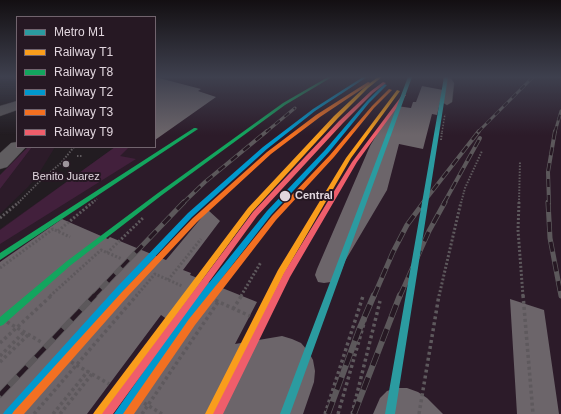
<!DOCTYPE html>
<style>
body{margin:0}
#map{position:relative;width:561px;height:414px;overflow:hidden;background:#221c21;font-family:Helvetica,sans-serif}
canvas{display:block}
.legend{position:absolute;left:16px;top:16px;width:140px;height:132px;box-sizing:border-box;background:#261823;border:1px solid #71646e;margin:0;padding:5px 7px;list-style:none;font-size:12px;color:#e1d6de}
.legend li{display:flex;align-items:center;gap:8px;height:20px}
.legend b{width:20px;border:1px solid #71646e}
</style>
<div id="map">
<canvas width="561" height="414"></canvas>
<ul class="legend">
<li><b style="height:5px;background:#2b9ba0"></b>Metro M1</li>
<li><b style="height:5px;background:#f99d1c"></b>Railway T1</li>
<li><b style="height:5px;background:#13a55e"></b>Railway T8</li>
<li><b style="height:5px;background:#0098cd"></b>Railway T2</li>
<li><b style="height:5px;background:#f37021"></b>Railway T3</li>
<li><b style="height:5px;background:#ef5e6b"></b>Railway T9</li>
</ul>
</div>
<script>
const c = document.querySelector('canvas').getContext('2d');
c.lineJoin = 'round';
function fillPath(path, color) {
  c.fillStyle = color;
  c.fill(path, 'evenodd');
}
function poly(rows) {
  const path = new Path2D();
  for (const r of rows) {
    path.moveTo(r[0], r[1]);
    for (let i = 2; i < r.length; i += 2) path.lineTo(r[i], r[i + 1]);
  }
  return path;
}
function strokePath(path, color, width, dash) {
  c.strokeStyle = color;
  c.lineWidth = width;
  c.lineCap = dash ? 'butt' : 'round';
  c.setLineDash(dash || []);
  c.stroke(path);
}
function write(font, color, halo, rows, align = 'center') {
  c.font = font + ' Helvetica,sans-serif';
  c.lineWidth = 4;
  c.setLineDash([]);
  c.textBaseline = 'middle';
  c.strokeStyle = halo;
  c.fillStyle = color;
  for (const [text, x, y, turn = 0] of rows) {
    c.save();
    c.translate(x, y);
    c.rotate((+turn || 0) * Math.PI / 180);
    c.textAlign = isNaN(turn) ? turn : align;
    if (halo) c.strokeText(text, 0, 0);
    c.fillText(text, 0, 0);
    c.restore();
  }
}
const built = poly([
 [155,77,561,77,561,414,0,414,0,229,115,147,155,147],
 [32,147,55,147,38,175,28,187,0,214,0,189]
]);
const green = poly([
 [28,147,32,147,0,189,0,175],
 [115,147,129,147,120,156,136,159,0,244,0,230]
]);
const building = poly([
 [155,77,201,89,198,91,216,97,155,140],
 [422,86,443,90,437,115,432,114,423,149,399,144,387,190,345,261,339,277,331,282,324,283,318,282,315,275,317,269,370,146,389,114,397,106,411,108,413,102,416,102],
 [208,210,220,221,183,270,191,273,190,275,257,302,235,344,282,336,292,339,301,343,308,351,313,360,315,371,314,382,303,414,130,414,185,332,161,315,87,414,0,414,0,262,62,219,108,239,110,237,166,260],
 [510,299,544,310,559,414,517,414],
 [396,388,407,388,418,392,427,398,443,414,373,414,380,398,387,391]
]);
const pathFar3 = poly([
 [442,132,445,114]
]);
const pathFar2 = poly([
 [441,140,442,131],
 [77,156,83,156],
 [54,174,60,175],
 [18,203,39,182,61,163,74,147],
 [92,203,97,199],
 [461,203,465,188,482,151],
 [519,203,520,161]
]);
const pathFar1 = poly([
 [519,202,518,230,523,296],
 [0,218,19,202],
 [58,231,93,202],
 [107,253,144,217],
 [0,268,53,229,70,237],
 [168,280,201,239],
 [50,296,101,250,122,259],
 [136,296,155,274,182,286],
 [241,296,261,262],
 [439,296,461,202]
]);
const path = poly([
 [523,295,533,414],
 [210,298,250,316],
 [233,309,242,295],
 [7,322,43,343],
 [0,343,52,295],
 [0,356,24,332],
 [66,359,109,384],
 [0,362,28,335],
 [139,400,162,414],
 [34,414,137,295],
 [53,414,88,371],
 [60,414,92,374],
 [142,414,218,302],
 [325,414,363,296],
 [338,414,371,299],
 [352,414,380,301],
 [419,414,439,295]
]);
const service = poly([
 [442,77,450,77,454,83,452,102,447,105,442,102,446,83,442,77]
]);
const minor = poly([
 [17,142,17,147,26,147,7,167,0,169,0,153,11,143,17,142]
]);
const secondary = poly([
 [17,101,17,110,0,116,0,106,17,101]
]);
const railFar3 = poly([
 [266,132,295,108],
 [478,132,533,77],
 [555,132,561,111]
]);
const railFar2 = poly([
 [183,203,205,182,267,131],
 [423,203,479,131],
 [444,203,480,138],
 [549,203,548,172,555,131]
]);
const railFar1 = poly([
 [548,202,550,238,561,296],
 [94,296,184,202],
 [374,296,393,252,407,225,424,202],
 [400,296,429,231,445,202]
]);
const rail = poly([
 [0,395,95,295],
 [328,414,359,330,374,295],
 [354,414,400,295]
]);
const rail1 = poly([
 [378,77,382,77,368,88,338,118,252,212,104,414,93,414,95,411,248,208,334,116,366,86,378,77],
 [397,90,400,91,351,158,284,274,215,414,205,414,278,270,346,158,397,90]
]);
const rail2 = poly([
 [328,77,332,77,285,105,162,195,71,265,3,325,0,326,0,317,67,261,158,193,283,103,328,77],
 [194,128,196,128,198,129,0,260,0,253,194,128]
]);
const rail3 = poly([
 [363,77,367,77,315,111,267,149,192,217,123,291,15,414,3,414,5,411,117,287,188,213,263,147,313,109,363,77],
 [384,84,387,85,369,103,329,152,271,215,189,321,125,414,114,414,116,411,183,315,267,211,325,150,367,101,384,84]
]);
const rail4 = poly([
 [368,82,371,83,320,117,271,154,197,222,128,296,24,414,12,414,14,411,122,292,193,218,267,152,316,115,368,82],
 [389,89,392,90,374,108,334,157,276,220,195,325,134,414,123,414,125,411,189,319,272,216,330,155,372,106,389,89]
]);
const rail5 = poly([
 [383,82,386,83,373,93,343,123,257,216,113,414,102,414,104,411,253,212,339,121,371,91,383,82],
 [403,94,406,95,357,162,290,277,223,414,213,414,284,273,352,162,403,94]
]);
const metro1 = poly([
 [408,77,412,77,290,414,280,414,408,77],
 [444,77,448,77,395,414,385,414,444,77]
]);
const markers = [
 [66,164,4,"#9e959c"],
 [285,196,6,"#e1d6de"]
];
const poiNames = [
 ["Benito Juarez",66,177]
];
const stopNames = [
 ["Central",295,196]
];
fillPath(built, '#2c1b29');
fillPath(green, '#42203c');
fillPath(building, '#6c656a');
strokePath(service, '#3c373b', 1);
strokePath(minor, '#3c373b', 1);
strokePath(secondary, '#3c373b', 1);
strokePath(pathFar3, '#5e595d', 1.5, [1.5, 1.5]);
strokePath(pathFar2, '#5e595d', 2, [1.5, 1.5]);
strokePath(pathFar1, '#5e595d', 3, [2, 2]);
strokePath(path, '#5e595d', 3.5, [3, 3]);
fillPath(service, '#605d60');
fillPath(minor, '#605d60');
fillPath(secondary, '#595558');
strokePath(railFar3, '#5c585b', 3);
strokePath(railFar2, '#5c585b', 4);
strokePath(railFar1, '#5c585b', 5);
strokePath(rail, '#5c585b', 6);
strokePath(railFar3, '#261823', 2, [6]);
strokePath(railFar2, '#261823', 2.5, [8]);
strokePath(railFar1, '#261823', 3.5, [10]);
strokePath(rail, '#261823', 4.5, [13]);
fillPath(rail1, '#f99d1c');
fillPath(rail2, '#13a55e');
fillPath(rail3, '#0098cd');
fillPath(rail4, '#f37021');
fillPath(rail5, '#ef5e6b');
fillPath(metro1, '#2b9ba0');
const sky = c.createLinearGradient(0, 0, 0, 135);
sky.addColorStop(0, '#130f12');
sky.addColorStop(0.57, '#3e404e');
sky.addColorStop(1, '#3e404e00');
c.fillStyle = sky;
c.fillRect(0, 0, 561, 135);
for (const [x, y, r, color] of markers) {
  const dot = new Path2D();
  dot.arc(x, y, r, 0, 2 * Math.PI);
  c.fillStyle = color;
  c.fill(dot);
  strokePath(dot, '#261823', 1.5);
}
write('11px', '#e1d6de', '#261823', poiNames);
write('bold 11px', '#e1d6de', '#261823', stopNames, 'left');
</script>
